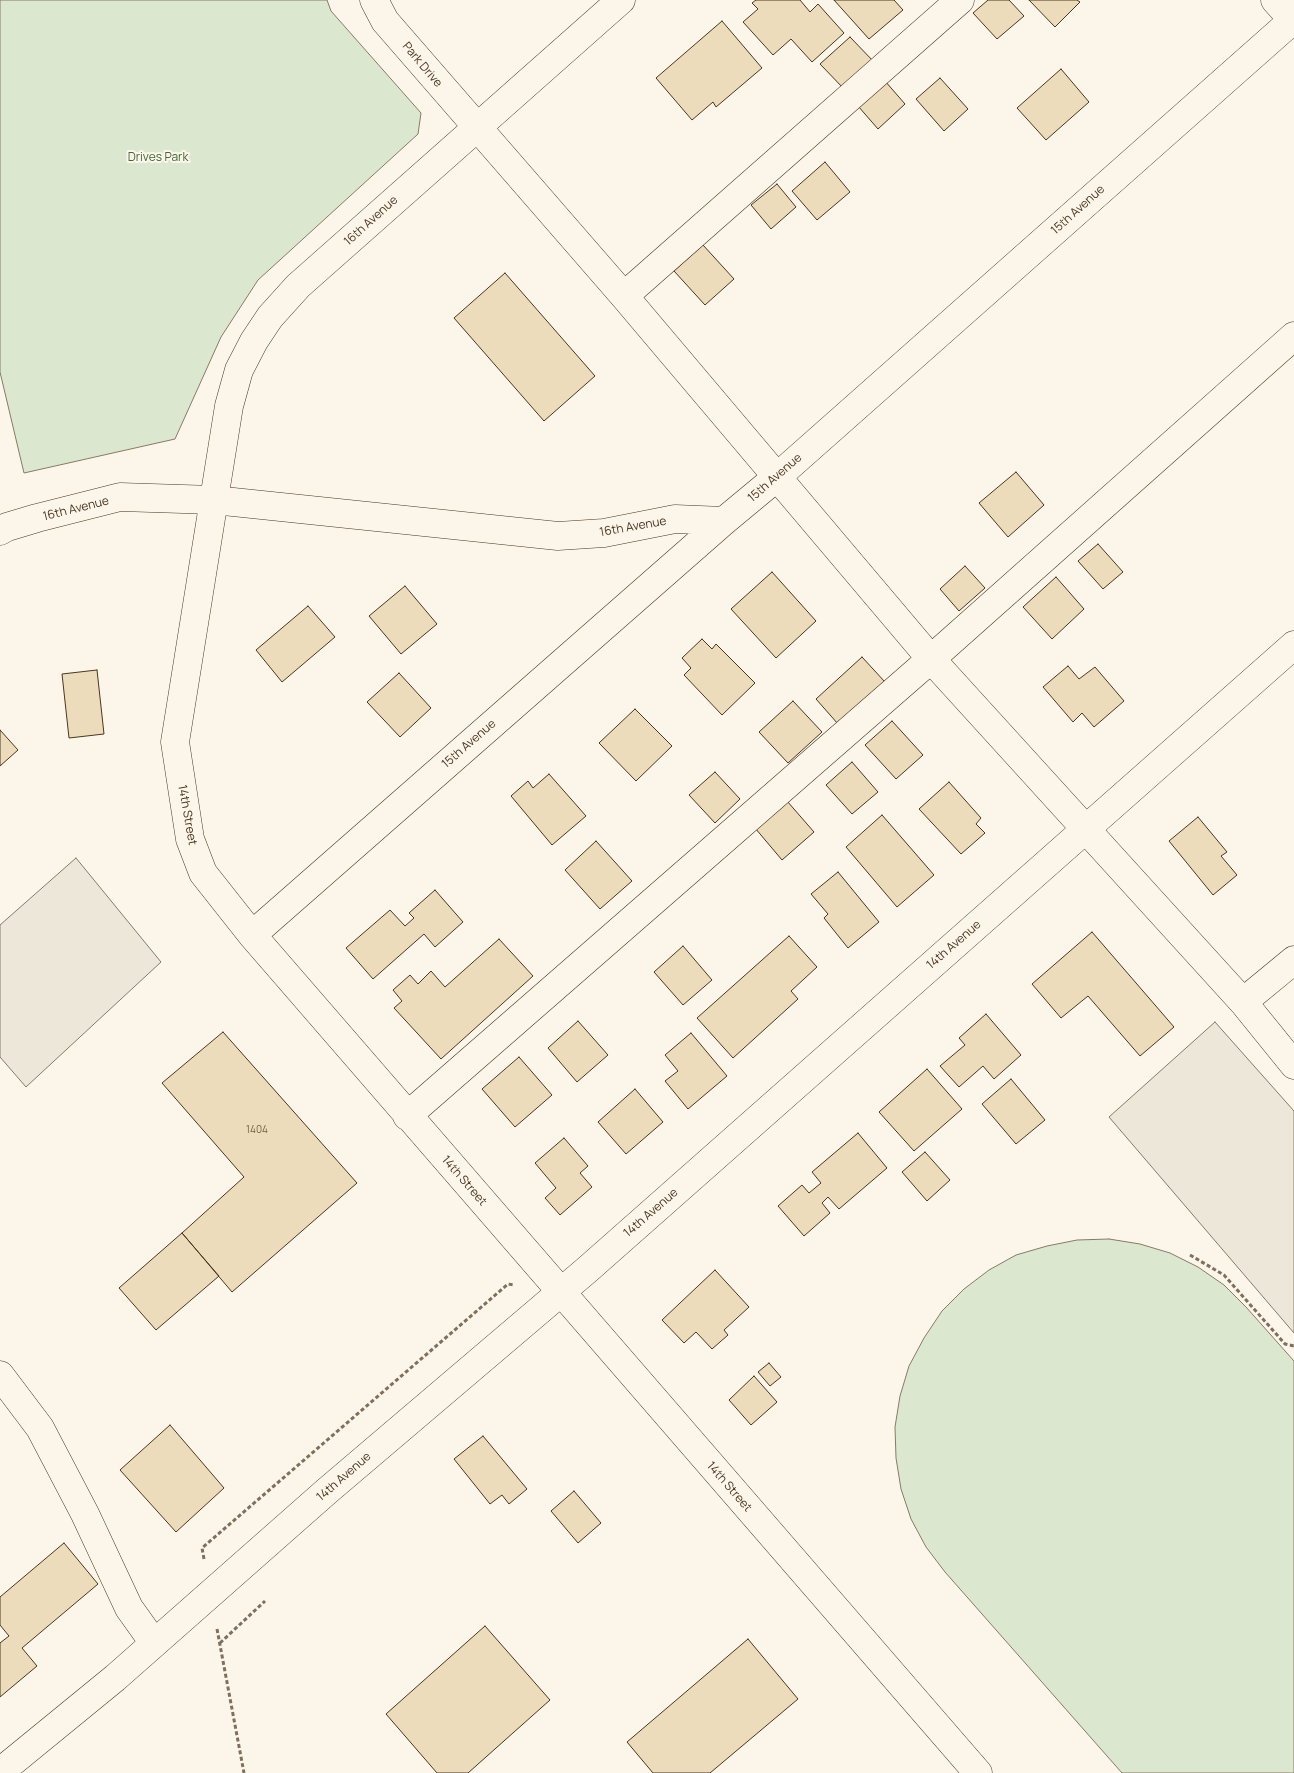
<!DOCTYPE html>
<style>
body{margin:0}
canvas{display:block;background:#fbf6e9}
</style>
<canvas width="1294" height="1773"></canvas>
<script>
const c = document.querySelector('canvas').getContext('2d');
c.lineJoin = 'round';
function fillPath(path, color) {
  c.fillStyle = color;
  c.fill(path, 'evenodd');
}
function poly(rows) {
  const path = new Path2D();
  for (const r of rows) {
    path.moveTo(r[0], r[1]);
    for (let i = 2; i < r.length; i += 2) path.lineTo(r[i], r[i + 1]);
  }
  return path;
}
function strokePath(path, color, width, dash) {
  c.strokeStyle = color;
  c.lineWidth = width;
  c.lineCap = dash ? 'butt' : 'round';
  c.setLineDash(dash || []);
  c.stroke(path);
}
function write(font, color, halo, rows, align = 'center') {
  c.font = font + ' Manrope,sans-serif';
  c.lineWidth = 4;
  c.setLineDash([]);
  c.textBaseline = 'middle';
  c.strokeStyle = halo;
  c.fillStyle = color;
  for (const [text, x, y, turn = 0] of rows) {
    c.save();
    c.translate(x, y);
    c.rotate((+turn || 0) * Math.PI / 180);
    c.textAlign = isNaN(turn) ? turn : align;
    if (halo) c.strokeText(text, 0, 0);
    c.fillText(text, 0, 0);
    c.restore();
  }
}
const green = poly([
 [0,0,327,0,331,11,421,113,418,134,258,280,221,337,175,439,24,473,0,372,0,0],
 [1109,1239,1140,1244,1170,1253,1198,1267,1224,1285,1246,1307,1294,1361,1294,1773,1122,1773,945,1572,926,1547,911,1519,901,1489,896,1458,895,1427,900,1396,909,1366,924,1338,942,1311,964,1289,989,1270,1016,1255,1047,1246,1077,1240,1109,1239]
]);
const parking = poly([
 [76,858,161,962,26,1087,0,1057,0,925,76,858],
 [1215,1022,1294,1111,1294,1333,1109,1117,1215,1022]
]);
const building = poly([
 [756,0,800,0,810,12,818,4,844,33,812,62,791,39,773,55,743,22,758,9,752,3,756,0],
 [834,0,894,0,903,10,869,39,834,0],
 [988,0,1009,0,1024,16,997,39,973,13,988,0],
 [1029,0,1077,0,1080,2,1055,27,1029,0],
 [722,21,762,68,716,107,713,102,692,120,656,78,722,21],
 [850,37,875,63,845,90,820,64,850,37],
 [1061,69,1089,102,1046,140,1017,108,1061,69],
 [940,78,968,109,944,131,916,99,940,78],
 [885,81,905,104,878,129,858,106,885,81],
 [825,162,850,192,817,220,792,191,825,162],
 [777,184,796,207,771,229,751,205,777,184],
 [703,245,734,279,705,305,674,271,703,245],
 [505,273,595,376,544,421,454,318,505,273],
 [1016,472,1044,505,1008,537,979,503,1016,472],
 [1098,544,1123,572,1103,589,1078,561,1098,544],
 [965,566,985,588,959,611,940,589,965,566],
 [772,572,816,621,776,658,731,609,772,572],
 [1056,577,1084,609,1052,639,1023,607,1056,577],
 [405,586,437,624,401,654,369,616,405,586],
 [308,606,335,637,282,682,256,650,308,606],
 [702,639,712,649,716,644,755,683,722,715,684,675,691,668,682,658,702,639],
 [862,657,885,682,838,724,816,699,862,657],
 [1068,666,1079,679,1095,667,1124,701,1094,727,1082,713,1073,722,1043,687,1068,666],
 [97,670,104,734,69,738,62,674,97,670],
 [399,673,431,708,400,737,367,702,399,673],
 [793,701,822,732,788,763,759,732,793,701],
 [635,709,672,746,636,781,599,743,635,709],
 [892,721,923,755,896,779,865,745,892,721],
 [0,730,18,750,0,766,0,730],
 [852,762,878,792,852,814,826,785,852,762],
 [715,772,740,799,715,823,689,795,715,772],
 [549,774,586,816,552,845,511,796,528,781,533,788,549,774],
 [949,782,981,818,976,824,985,833,961,854,919,809,949,782],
 [787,801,814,832,782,860,755,828,787,801],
 [882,815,934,875,897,907,846,847,882,815],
 [1198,817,1227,852,1221,856,1237,875,1213,895,1169,841,1198,817],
 [596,841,632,881,600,909,565,870,596,841],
 [838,872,879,922,848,948,824,918,828,914,811,894,838,872],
 [435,890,463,922,435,947,424,934,373,979,346,948,390,910,405,926,414,918,409,913,435,890],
 [1092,932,1174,1027,1140,1056,1088,996,1061,1018,1032,984,1092,932],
 [789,936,817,967,791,991,798,999,733,1058,697,1018,789,936],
 [499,939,533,976,441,1059,394,1008,402,1001,393,990,410,975,418,984,431,971,445,987,499,939],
 [683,946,712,980,683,1005,654,972,683,946],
 [986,1014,1021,1055,994,1079,983,1066,959,1087,940,1066,965,1045,959,1038,986,1014],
 [578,1021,608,1055,577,1082,548,1048,578,1021],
 [223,1032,357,1183,232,1292,182,1233,244,1177,162,1083,223,1032],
 [691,1033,727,1076,688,1109,665,1081,678,1071,665,1055,691,1033],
 [519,1057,552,1095,515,1127,482,1089,519,1057],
 [927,1069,962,1109,914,1151,879,1112,927,1069],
 [1011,1079,1045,1120,1016,1144,982,1104,1011,1079],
 [635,1089,663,1122,626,1154,598,1122,635,1089],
 [858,1133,887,1168,839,1209,828,1197,822,1203,830,1213,804,1236,778,1206,802,1185,809,1193,821,1183,812,1172,858,1133],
 [564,1138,588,1166,580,1173,592,1187,560,1215,545,1198,556,1188,535,1163,564,1138],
 [925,1152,950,1180,927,1201,902,1172,925,1152],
 [182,1233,219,1276,156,1330,119,1288,182,1233],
 [715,1270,749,1307,724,1330,728,1335,712,1349,696,1332,684,1343,662,1320,715,1270],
 [769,1363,781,1377,770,1386,758,1372,769,1363],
 [754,1376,777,1402,751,1425,729,1400,754,1376],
 [170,1425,224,1488,176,1532,120,1470,170,1425],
 [483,1436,527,1489,509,1504,502,1495,490,1504,454,1459,483,1436],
 [574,1491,601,1523,578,1543,551,1511,574,1491],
 [64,1543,98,1584,22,1648,37,1666,0,1697,0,1643,9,1636,0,1625,0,1597,64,1543],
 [485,1626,550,1700,468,1773,437,1773,386,1714,485,1626],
 [748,1639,798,1699,710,1773,653,1773,627,1742,748,1639]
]);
const path = poly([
 [1190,1255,1224,1275,1285,1344,1294,1346],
 [204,1559,202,1548,508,1284,514,1285],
 [217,1629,244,1773],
 [220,1643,265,1601]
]);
const minor = poly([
 [374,0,385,21,624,296,931,659,1243,1002,1294,1065],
 [621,0,298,286,270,317,254,341,239,370,229,406,175,742,190,839,203,873,252,935,978,1773],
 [1275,0,1294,21],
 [624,296,960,0],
 [0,531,7,527,37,518,120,497,214,500,558,536,604,533,675,519,724,521],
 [252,935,724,521,777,477,1294,19],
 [1243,1002,1294,960],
 [407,1116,931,659,1294,336],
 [0,1375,40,1428,85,1514,129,1608,154,1643]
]);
const major = poly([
 [0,1772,115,1678,327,1491,588,1269,1294,645]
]);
const numberNames = [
 ["1404",257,1130]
];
const streetNames = [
 ["Park Drive",422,65,50],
 ["15th Avenue",1078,210,-42],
 ["16th Avenue",371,221,-42],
 ["15th Avenue",775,478,-41],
 ["16th Avenue",76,509,-14],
 ["16th Avenue",633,527,-10],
 ["15th Avenue",469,744,-41],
 ["14th Street",187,815,80],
 ["14th Avenue",954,945,-41],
 ["14th Street",464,1181,49],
 ["14th Avenue",651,1213,-41],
 ["14th Avenue",344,1477,-41],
 ["14th Street",729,1487,49]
];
const parkNames = [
 ["Drives Park",158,158]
];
fillPath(green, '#dce7d0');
strokePath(green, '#887966', 1);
fillPath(parking, '#ede7d9');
strokePath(parking, '#887966', 1);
fillPath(building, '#ecdcbc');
strokePath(building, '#4a3520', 1);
strokePath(minor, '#4a3520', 29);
strokePath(major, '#4a3520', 29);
strokePath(path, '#7f6f5c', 3, [4, 2.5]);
strokePath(minor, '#fbf6e9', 28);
strokePath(major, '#fbf6e9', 28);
write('10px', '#725f47', null, numberNames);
write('12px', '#4a3520', '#fbf6e9', streetNames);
write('12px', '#436837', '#fbf6e9', parkNames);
</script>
